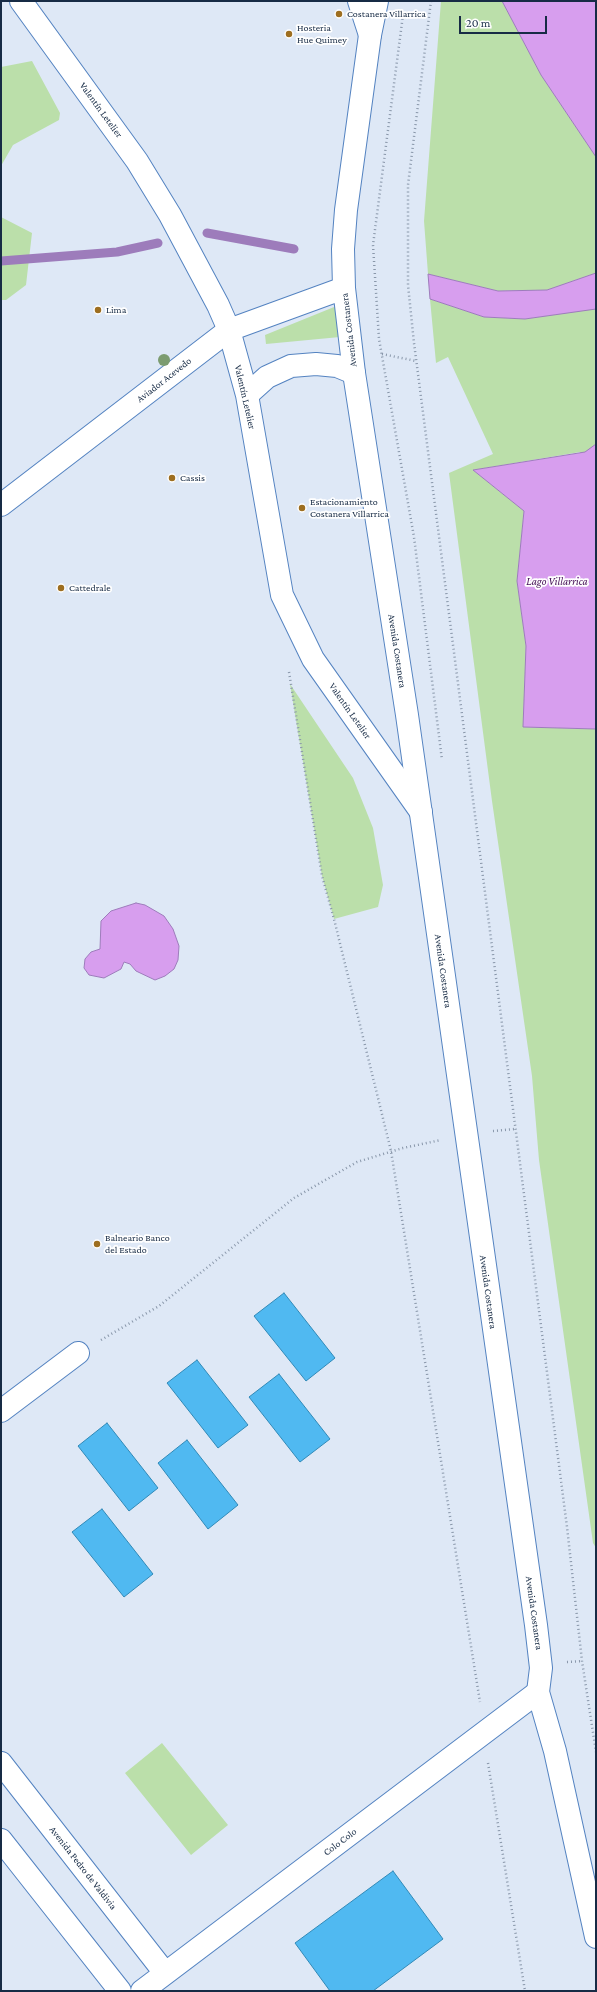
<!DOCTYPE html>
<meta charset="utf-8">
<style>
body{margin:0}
#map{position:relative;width:597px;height:1992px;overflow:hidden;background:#dee8f6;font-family:"Crimson Pro",serif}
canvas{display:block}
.frame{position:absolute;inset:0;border:2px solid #172b45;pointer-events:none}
.scale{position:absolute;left:459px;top:16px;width:88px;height:18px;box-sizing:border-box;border:2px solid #172b45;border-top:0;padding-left:5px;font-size:12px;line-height:14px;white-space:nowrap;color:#172b45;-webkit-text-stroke:3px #fff;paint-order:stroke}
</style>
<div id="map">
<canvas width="597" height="1992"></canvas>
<div class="frame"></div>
<div class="scale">20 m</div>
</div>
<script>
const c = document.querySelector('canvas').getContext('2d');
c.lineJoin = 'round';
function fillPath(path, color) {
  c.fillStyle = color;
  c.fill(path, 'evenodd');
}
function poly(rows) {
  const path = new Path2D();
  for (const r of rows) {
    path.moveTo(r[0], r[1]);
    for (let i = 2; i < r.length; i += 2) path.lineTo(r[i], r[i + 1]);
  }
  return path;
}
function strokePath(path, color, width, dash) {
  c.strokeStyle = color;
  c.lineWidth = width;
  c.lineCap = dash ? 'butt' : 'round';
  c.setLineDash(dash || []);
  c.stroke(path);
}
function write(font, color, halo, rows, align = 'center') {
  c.font = font + ' "Crimson Pro",serif';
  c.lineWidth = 3.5;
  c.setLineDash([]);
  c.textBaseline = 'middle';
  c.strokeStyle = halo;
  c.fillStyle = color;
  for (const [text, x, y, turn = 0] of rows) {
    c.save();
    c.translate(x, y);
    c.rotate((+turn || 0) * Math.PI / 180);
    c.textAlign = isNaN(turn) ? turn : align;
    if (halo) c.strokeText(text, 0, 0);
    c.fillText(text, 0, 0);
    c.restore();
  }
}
const green = poly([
 [441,1,502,1,541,75,596,157,596,273,547,290,498,291,428,274,424,221],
 [32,61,60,113,59,120,13,145,1,166,1,67],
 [1,217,32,233,26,285,6,300,1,300],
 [430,299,484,317,525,319,596,308,596,444,593,446,596,666,580,452,473,470,524,511,517,581,526,646,523,727,596,729,596,1548,593,1543,539,1160,532,1076,492,801,449,473,493,454,448,357,436,363],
 [339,305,340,337,266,344,265,335],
 [290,684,353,778,373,828,383,885,378,907,334,919,322,876],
 [162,1743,228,1825,191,1855,125,1773]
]);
const water = poly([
 [502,1,596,1,596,157,541,75,502,1],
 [596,273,596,309,525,319,484,317,430,299,428,274,498,291,547,290,596,273],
 [596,444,596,729,523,727,526,646,517,581,524,511,473,470,585,452,596,444],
 [136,903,145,905,164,916,173,929,179,946,178,960,174,969,165,976,155,980,136,971,130,964,124,962,121,969,104,978,89,975,84,968,85,959,91,952,100,949,101,921,111,911,136,903]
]);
const stream = poly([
 [207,233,294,249],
 [1,261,117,252,158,243]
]);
const building = poly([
 [284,1293,335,1358,306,1381,254,1316,284,1293],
 [197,1360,248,1425,218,1448,167,1383,197,1360],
 [279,1374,330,1439,300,1462,249,1397,279,1374],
 [107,1423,158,1488,129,1511,78,1446,107,1423],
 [187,1440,238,1505,208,1529,158,1463,187,1440],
 [102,1509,153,1574,124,1597,72,1532,102,1509],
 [393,1871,443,1939,373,1991,330,1991,295,1943,393,1871]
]);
const path = poly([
 [431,1,408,185,408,285,414,343,567,1527,582,1661,596,1752],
 [403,15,373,245,379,339,414,537,442,760],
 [382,354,416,361],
 [289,672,322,876,334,919,391,1151,480,1702],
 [493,1131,515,1129],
 [101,1340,159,1306,294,1198,357,1162,403,1148,441,1140],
 [567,1662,582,1661],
 [488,1763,525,1991]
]);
const minor = poly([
 [21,1,137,161,170,215,218,305,229,330,247,395,282,595,313,659,421,812],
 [359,1,370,35],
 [247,395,267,377,291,366,316,364,337,366,354,373],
 [1,1411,78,1353],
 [1,1763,165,1973],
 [1,1840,120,1991],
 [142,1991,538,1692]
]);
const major = poly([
 [377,1,370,35,346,210,343,249,344,288,354,373,407,715,536,1625,541,1668,538,1692,555,1751,596,1937],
 [1,505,229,330,344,288]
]);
const trees = [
 [164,360]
];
const markers = [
 [339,14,4,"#9d6e20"],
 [289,34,4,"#9d6e20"],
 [98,310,4,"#9d6e20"],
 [172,478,4,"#9d6e20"],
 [302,508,4,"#9d6e20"],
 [61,588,4,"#9d6e20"],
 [97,1244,4,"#9d6e20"]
];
const poiNames = [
 ["Costanera Villarrica",347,14],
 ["Hosteria",297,28],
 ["Hue Quimey",297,40],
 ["Lima",106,310],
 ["Cassis",180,478],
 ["Estacionamiento",310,502],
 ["Costanera Villarrica",310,514],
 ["Cattedrale",69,588],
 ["Balneario Banco",105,1238],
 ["del Estado",105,1250]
];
const streetNames = [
 ["Valentín Letelier",101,110,54],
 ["Avenida Costanera",349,330,-97],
 ["Aviador Acevedo",164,380,-38],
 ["Valentín Letelier",245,397,77],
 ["Avenida Costanera",397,651,81],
 ["Valentín Letelier",350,711,55],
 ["Avenida Costanera",443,971,82],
 ["Avenida Costanera",488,1292,82],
 ["Avenida Costanera",534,1613,82],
 ["Colo Colo",340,1842,-37],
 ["Avenida Pedro de Valdivia",83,1868,52]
];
const waterNames = [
 ["Lago Villarrica",557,582]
];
fillPath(green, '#bbdfaa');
fillPath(water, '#d79eee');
strokePath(water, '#9d7cbb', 1);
strokePath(stream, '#9d7cbb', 9);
fillPath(building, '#50b9f1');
strokePath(building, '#3089b7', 1);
strokePath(minor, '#5483c1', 24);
strokePath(major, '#5483c1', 24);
strokePath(path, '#8997aa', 2.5, [1, 3]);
strokePath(minor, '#fff', 22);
strokePath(major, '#fff', 22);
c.fillStyle = '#7c9c70';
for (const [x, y] of trees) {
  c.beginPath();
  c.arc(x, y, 6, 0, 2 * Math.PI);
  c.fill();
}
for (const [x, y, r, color] of markers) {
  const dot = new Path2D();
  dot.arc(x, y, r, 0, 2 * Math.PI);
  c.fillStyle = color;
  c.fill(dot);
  strokePath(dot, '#fff', 1.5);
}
write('10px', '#172b45', '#fff', poiNames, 'left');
write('10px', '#172b45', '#fff', streetNames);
write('italic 11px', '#451057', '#fff', waterNames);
</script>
